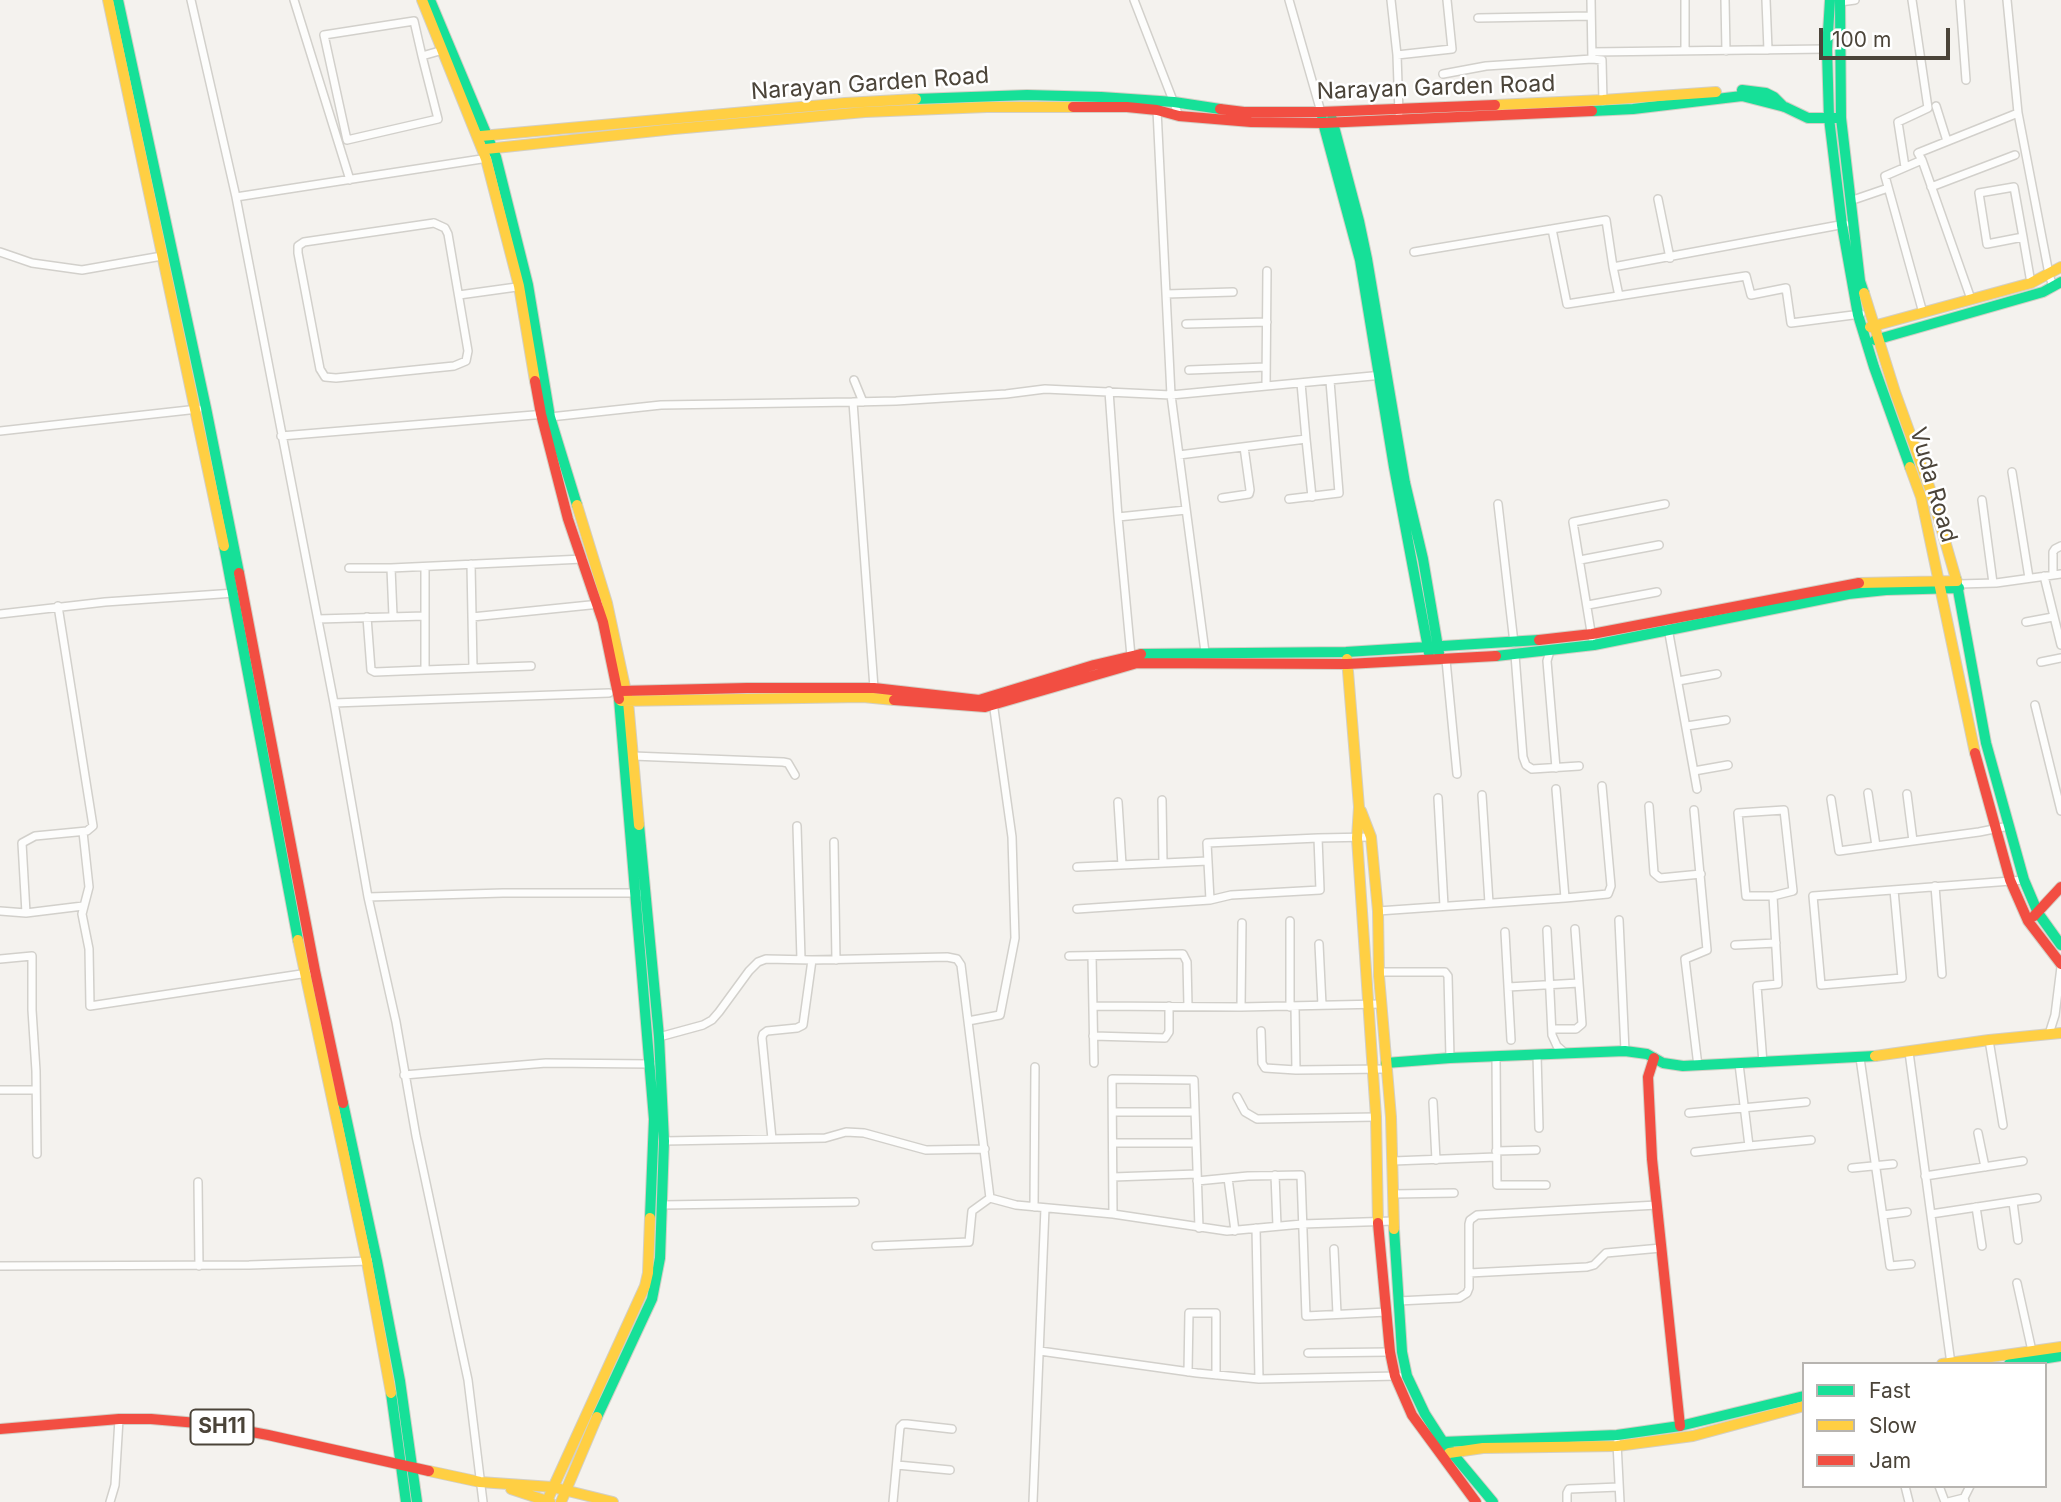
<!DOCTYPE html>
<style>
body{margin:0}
#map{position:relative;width:2061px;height:1502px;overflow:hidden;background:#f4f2ee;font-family:Inter,sans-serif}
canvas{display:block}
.legend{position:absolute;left:1802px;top:1362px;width:245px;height:126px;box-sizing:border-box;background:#fff;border:2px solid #b7b4b0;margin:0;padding:9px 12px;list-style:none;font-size:21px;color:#4b4439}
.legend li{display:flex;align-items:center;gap:14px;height:35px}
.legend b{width:35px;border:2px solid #b7b4b0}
.scale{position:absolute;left:1819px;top:28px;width:131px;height:32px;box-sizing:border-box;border:4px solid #4b4439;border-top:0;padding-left:9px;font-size:21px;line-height:24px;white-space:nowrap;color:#4b4439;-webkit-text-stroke:5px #fff;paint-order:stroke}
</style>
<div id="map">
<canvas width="2061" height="1502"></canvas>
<ul class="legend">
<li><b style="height:9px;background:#16e098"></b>Fast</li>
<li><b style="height:9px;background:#ffcf43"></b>Slow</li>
<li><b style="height:9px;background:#f24e42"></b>Jam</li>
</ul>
<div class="scale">100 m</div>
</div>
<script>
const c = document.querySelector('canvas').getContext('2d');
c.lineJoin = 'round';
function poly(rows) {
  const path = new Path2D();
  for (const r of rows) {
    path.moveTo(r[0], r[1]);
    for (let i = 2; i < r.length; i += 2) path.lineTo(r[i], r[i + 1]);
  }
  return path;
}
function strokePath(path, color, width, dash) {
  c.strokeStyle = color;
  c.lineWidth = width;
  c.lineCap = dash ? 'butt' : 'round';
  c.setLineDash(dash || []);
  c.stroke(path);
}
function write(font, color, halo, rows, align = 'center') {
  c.font = font + ' Inter,sans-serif';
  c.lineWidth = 5;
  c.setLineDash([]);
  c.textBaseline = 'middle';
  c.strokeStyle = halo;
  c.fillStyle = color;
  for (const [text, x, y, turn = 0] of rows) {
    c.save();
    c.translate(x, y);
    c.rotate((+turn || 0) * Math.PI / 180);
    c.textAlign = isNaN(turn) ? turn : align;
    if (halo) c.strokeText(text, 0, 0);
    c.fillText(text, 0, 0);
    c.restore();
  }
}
const street = poly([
 [191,0,236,197,334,703,368,897,396,1022,416,1136,468,1380,483,1502],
 [294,0,350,180],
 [1134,0,1179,116],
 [1289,0,1321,112],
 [1391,0,1397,55,1399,113],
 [1591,0,1592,59,1602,60,1603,102],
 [1685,0,1685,51],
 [1725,0,1726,51],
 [1766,0,1768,50],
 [1960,0,1966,80],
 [2007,0,2018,113],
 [1840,2,1855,0],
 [1478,18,1591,16],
 [1592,52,1827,49],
 [1397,55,1452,49,1447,0],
 [422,56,414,21,324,35,347,140,438,119,422,56,443,50],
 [1443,74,1486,66,1592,59],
 [1936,106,1947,141],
 [1157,110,1171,395,1205,652],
 [1922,160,1918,153,2018,113,2049,274,2053,287],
 [1905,167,1898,122,1928,108,1912,0],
 [1931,187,2015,155],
 [236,197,488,158],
 [1658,199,1670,258],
 [1850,201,1888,188],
 [434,223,445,228,448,234,468,351,466,361,454,366,336,378,325,377,320,369,298,253,298,246,304,242,434,223],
 [1552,229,1567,304,1746,276,1751,295,1786,288,1791,323,1861,314],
 [2023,237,1987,244,1979,193,2014,187,2023,237,2031,283],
 [0,252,32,263,82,270,162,256],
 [1414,252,1606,220,1613,267,1845,224],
 [1613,267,1619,296],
 [1166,294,1233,292],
 [459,295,524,286],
 [1923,313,1885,176,1922,160,1971,299],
 [1186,324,1267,322],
 [1189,370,1266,367],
 [854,380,863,402],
 [1301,383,1306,439],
 [1266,386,1267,271],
 [1109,391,1118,517,1131,656],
 [550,417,661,405,853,402],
 [0,431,198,409],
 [281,436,546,414],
 [1179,455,1306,439,1312,497],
 [2012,472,2029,578],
 [1222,498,1249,494,1250,490,1244,447],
 [1289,499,1339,493,1330,381],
 [1982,500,1993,583],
 [1498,504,1514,643],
 [1118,517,1186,510],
 [1580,560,1659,545],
 [471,564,473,668],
 [425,567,425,670,531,666],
 [349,568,391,568,583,559],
 [391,568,393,616],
 [2053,575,2053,552,2055,549,2061,546],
 [2044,576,2061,645],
 [1958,584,1996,583,2061,574],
 [1588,605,1657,592],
 [0,614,105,602,235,593],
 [367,617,371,670,375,672,425,670],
 [472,617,600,604],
 [318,619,425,616],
 [2026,622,2053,617],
 [1668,628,1697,789],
 [1592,638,1573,522,1665,504],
 [1550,651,1547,661,1556,768],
 [1515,655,1523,757,1526,765,1532,769,1579,766],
 [1446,660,1457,774],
 [2041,662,2061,658],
 [1678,681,1717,674],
 [874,688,853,402,896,401,1006,394,1045,389,1171,395,1383,375],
 [334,703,609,693],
 [2035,705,2061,811],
 [1687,726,1726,720],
 [633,756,783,762,788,763,795,775],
 [1694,771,1728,765],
 [1556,789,1565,898],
 [1868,793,1876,846],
 [1907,794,1913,841],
 [1482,795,1489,903],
 [1438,798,1444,906],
 [1831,799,1839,851,1979,832,2009,826],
 [1162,800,1163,863],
 [1118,802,1122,865],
 [1649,806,1654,873,1660,878,1701,874],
 [1694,810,1707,950,1685,959,1698,1066],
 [797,826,801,959],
 [83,832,89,887,82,914,89,949,90,1006,308,973],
 [1318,838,1320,890,1231,895,1210,900,1207,843,1318,838,1371,837],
 [834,842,836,960],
 [1077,867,1208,861],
 [1935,886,1942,974],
 [1894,890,1902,978,1821,985,1813,896,2024,880],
 [368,897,503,893,640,893],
 [1077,909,1210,900],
 [0,911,26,913,22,843,35,836,87,831,93,826,58,606],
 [1378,911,1565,898,1608,894,1611,886,1602,786],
 [26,913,83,906],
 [1619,920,1625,1051],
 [1290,921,1290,1007],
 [1547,930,1552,1035,1557,1046,1565,1053],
 [1505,932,1511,1040],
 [1319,944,1322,1005],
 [1735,945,1776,943],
 [1069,956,1183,954,1187,962,1188,1006],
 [1092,956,1094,1063],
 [0,959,32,956,32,1010,36,1071,37,1154],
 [1379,972,1445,972,1448,976,1450,1058],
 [1508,987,1579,983],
 [1093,1006,1241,1007,1381,1004],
 [1241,1007,1242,923],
 [1295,1007,1296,1070],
 [968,1021,1000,1015,1015,938,1012,837,993,702],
 [1552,1029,1576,1029,1582,1024,1575,929],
 [1261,1031,1262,1063,1265,1068,1296,1070,1386,1069],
 [2049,1034,2055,1015,2061,967],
 [1093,1036,1165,1038,1169,1032,1169,1006],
 [659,1037,703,1025,712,1020,719,1012,749,971,758,962,766,959,812,960,947,957,957,959,961,965,990,1198,1016,1205,1113,1214,1227,1231,1302,1224,1394,1221],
 [1989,1040,2003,1125],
 [1909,1052,1951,1364],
 [1537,1054,1539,1128],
 [1496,1056,1497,1185,1546,1185],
 [1860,1058,1890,1266,1911,1264],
 [1763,1063,1757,986,1778,984,1773,896,1793,891,1784,810,1738,813,1746,896,1773,896],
 [404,1075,546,1063,651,1064],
 [0,1090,36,1090],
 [1237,1097,1245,1112,1257,1119,1376,1117],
 [1433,1102,1436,1160],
 [1113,1112,1195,1112],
 [1689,1113,1806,1102],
 [1978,1133,1985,1167],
 [772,1139,762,1038,763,1034,767,1031,797,1028,803,1025,812,960],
 [664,1141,825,1138,846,1132,864,1133,926,1150,985,1149],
 [1113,1143,1196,1143],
 [1749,1146,1811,1140],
 [1496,1151,1536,1150],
 [1695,1152,1749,1146,1739,1064],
 [1393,1161,1496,1157],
 [1852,1168,1893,1164],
 [1275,1175,1277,1226],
 [1925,1176,2023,1161],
 [1113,1177,1197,1174],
 [1228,1178,1235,1231],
 [1197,1181,1248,1176,1301,1175,1306,1316,1387,1312],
 [198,1182,199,1266],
 [1393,1194,1454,1193],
 [2013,1202,2018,1240],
 [662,1205,855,1202],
 [1034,1207,1035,1067],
 [1976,1207,1982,1246],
 [1113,1214,1112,1079,1194,1080,1199,1228],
 [1931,1214,2037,1198],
 [1883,1215,1907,1212],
 [1256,1228,1259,1379],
 [876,1246,969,1242,972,1211,990,1198],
 [1334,1249,1337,1314],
 [0,1266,249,1265,370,1261],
 [1469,1273,1587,1267,1594,1265,1606,1253,1661,1248],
 [2017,1283,2032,1351],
 [1398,1301,1459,1298,1467,1293,1469,1288,1469,1224,1470,1220,1477,1215,1657,1205],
 [1040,1351,1197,1373,1259,1379,1398,1376],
 [1308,1353,1390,1352],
 [1188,1372,1189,1313,1216,1313,1216,1375],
 [1617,1443,1620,1502],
 [897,1465,950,1470],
 [1905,1486,1909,1502],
 [1939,1486,1945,1502],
 [1964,1498,1970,1486],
 [110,1502,115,1485,119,1419],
 [893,1502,900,1427,903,1424,907,1424,952,1429],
 [1033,1502,1045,1208],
 [1567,1502,1567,1493,1569,1489,1619,1487],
 [1948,1502,1964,1498,1965,1502]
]);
const fast = poly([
 [118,0,206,408,239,573],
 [430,0,496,157,528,285,550,417,577,505],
 [1830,0,1827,49,1829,118,1842,225,1858,315,1874,367,1910,467],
 [1840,0,1841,118,1860,281,1864,293],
 [1742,90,1766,93,1774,97,1784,107],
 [916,99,1027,95,1101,97,1174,102,1220,109],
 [1592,111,1633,109,1742,96,1785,107,1808,118,1841,118],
 [1322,119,1360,260,1394,467,1429,653],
 [1332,119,1359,221,1367,259,1405,483,1423,559,1439,653],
 [1875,340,2043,292,2061,282],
 [224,546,298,940],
 [1956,579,1986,743,2024,880,2038,913,2061,945],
 [1141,654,1346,652,1539,640],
 [1496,656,1594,645,1848,594,1886,590,1959,588],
 [619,699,654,1119,650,1218],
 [1386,1063,1450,1058,1625,1051,1647,1054,1663,1063,1683,1066,1875,1056],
 [343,1103,377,1261,400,1381,417,1502],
 [1394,1229,1402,1352,1407,1376,1425,1414,1443,1442,1493,1502],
 [2009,1364,2061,1356],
 [391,1393,406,1502],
 [597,1417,652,1299,660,1258,664,1141,659,1037,639,825],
 [1442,1442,1617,1435,1680,1426,1804,1396]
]);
const slow = poly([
 [108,0,224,546],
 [422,0,486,159,519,286,535,381],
 [1495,105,1603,100,1716,92],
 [481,136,845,103,916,99],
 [486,149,674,129,865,112,987,107,1073,107],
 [1864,293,1895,392,1930,489,1956,579],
 [1870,327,2031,283,2061,267],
 [1910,467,1921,497,1975,753],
 [577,505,607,603,628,701,639,825],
 [1859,583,1957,581],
 [1347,659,1359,807,1357,838,1376,1117,1378,1223],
 [621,701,863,697,894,700],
 [1361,811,1371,837,1378,911,1379,976,1391,1117,1394,1229],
 [298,940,367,1262,391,1393],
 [1875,1056,1989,1040,2061,1033],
 [1942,1364,2061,1347],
 [1449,1453,1483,1448,1617,1446,1693,1436,1804,1406],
 [429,1471,480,1482,552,1487,613,1502],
 [511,1489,550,1502],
 [547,1501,645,1286,648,1273,650,1218],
 [561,1502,597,1417]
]);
const jam = poly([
 [1073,107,1127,107,1157,110,1179,116,1251,122,1323,123,1592,111],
 [1220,109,1244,112,1321,112,1495,105],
 [535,381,541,414,568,519,603,622,619,699],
 [239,573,315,971,343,1103],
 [1539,640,1592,634,1859,583],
 [621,691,747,688,874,688,979,700,1094,665,1141,654],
 [894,700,985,707,1137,663,1347,664,1496,656],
 [1975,753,2010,880,2028,921,2061,964],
 [2034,916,2061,887],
 [1654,1058,1648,1077,1652,1159,1680,1426],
 [1378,1223,1390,1352,1395,1376,1412,1415,1476,1502],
 [0,1429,119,1419,151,1419,209,1424,268,1435,429,1471]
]);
const shields = [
 [222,1427,63]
];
const shieldNames = [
 ["SH11",222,1427]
];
const streetNames = [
 ["Narayan Garden Road",870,84,-4],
 ["Narayan Garden Road",1436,88,-2],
 ["Vuda Road",1933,485,74]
];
strokePath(street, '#d2d0cb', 10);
strokePath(fast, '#d3cfc5', 12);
strokePath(slow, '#d3cfc5', 12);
strokePath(jam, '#d3cfc5', 12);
strokePath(street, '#fdfdfc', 7);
strokePath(fast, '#16e098', 10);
strokePath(slow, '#ffcf43', 10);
strokePath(jam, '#f24e42', 10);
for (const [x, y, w] of shields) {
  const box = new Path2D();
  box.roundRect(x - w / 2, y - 17.5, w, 35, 5);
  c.fillStyle = '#fff';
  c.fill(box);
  strokePath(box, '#4b4439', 2);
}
write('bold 21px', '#4b4439', null, shieldNames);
write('23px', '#4b4439', '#fff', streetNames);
</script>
